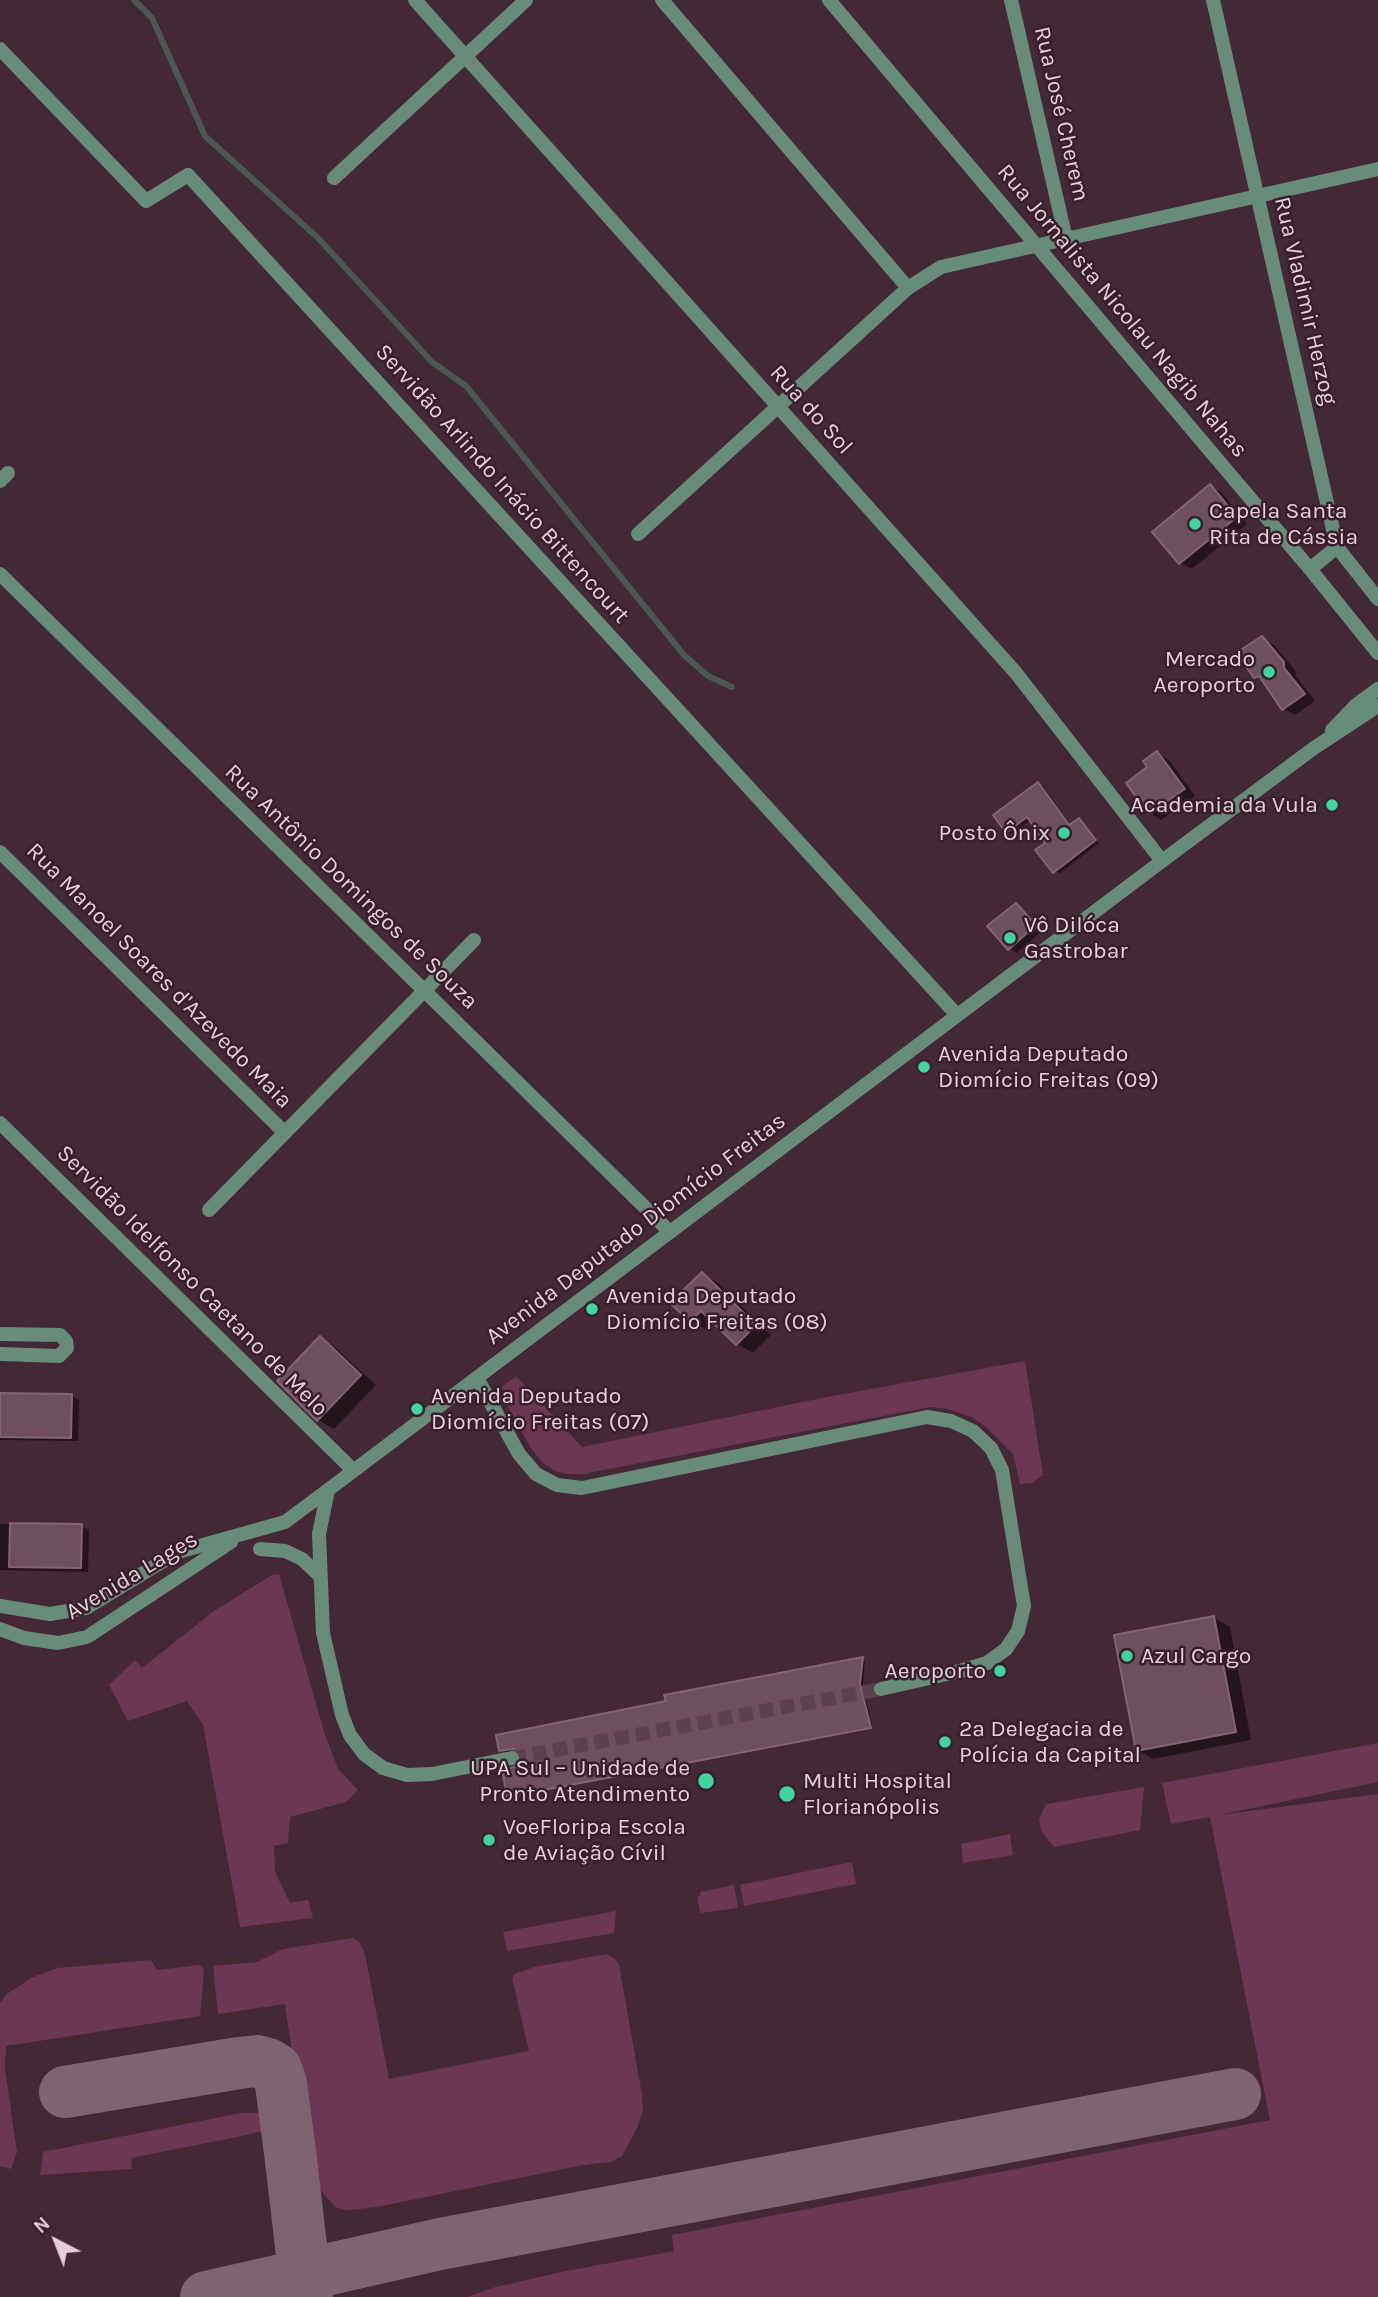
<!DOCTYPE html>
<meta charset="utf-8">
<style>
body{margin:0}
#map{position:relative;width:1378px;height:2297px;overflow:hidden;background:#442836;font-family:Karla,sans-serif}
canvas{display:block}
.north{position:absolute;left:21px;top:2206px;width:70px;height:70px;-webkit-text-stroke:5px #391e2c;paint-order:stroke;rotate:318deg;font-size:19px;font-weight:700;line-height:28px;text-align:center;color:#e3d0d9}
.north::after{content:'';display:block;margin:auto;width:24px;height:32px;background:#e3d0d9;clip-path:polygon(50% 0,100% 100%,50% 72%,0 100%)}
</style>
<div id="map">
<canvas width="1378" height="2297"></canvas>
<div class="north">N</div>
</div>
<script>
const c = document.querySelector('canvas').getContext('2d');
c.lineJoin = 'round';
function fillPath(path, color) {
  c.fillStyle = color;
  c.fill(path, 'evenodd');
}
function poly(rows) {
  const path = new Path2D();
  for (const r of rows) {
    path.moveTo(r[0], r[1]);
    for (let i = 2; i < r.length; i += 2) path.lineTo(r[i], r[i + 1]);
  }
  return path;
}
function strokePath(path, color, width, dash) {
  c.strokeStyle = color;
  c.lineWidth = width;
  c.lineCap = dash ? 'butt' : 'round';
  c.setLineDash(dash || []);
  c.stroke(path);
}
function write(font, color, halo, rows, align = 'center') {
  c.font = font + ' Karla,sans-serif';
  c.lineWidth = 5;
  c.setLineDash([]);
  c.textBaseline = 'middle';
  c.strokeStyle = halo;
  c.fillStyle = color;
  for (const [text, x, y, turn = 0] of rows) {
    c.save();
    c.translate(x, y);
    c.rotate((+turn || 0) * Math.PI / 180);
    c.textAlign = isNaN(turn) ? turn : align;
    if (halo) c.strokeText(text, 0, 0);
    c.fillText(text, 0, 0);
    c.restore();
  }
}
const green = poly([
 [1025,1361,1043,1475,1032,1483,1020,1484,1013,1454,985,1426,971,1417,948,1409,930,1407,583,1474,568,1474,555,1471,544,1464,532,1450,507,1405,502,1387,516,1376,582,1447,827,1397],
 [279,1574,325,1735,338,1769,358,1790,346,1802,290,1817,288,1843,274,1846,275,1872,290,1903,308,1900,313,1918,240,1927,203,1725,187,1701,128,1721,109,1685,135,1660,142,1668,214,1611,272,1575],
 [1378,1743,1378,1782,1219,1815,1378,1794,1378,2297,468,2297,492,2288,561,2272,674,2251,672,2235,1270,2120,1210,1817,1171,1824,1162,1783],
 [1144,1787,1140,1830,1054,1847,1041,1831,1039,1819,1046,1804],
 [1010,1834,1013,1855,963,1863,961,1844],
 [852,1862,856,1884,744,1906,740,1885],
 [734,1885,738,1908,700,1913,697,1897,701,1895,700,1892],
 [616,1911,614,1933,507,1951,503,1932],
 [353,1938,359,1942,365,1954,389,2079,529,2051,512,1978,515,1974,534,1967,607,1954,614,1958,619,1965,642,2095,643,2110,638,2126,622,2156,611,2162,583,2165,377,2207,347,2210,335,2207,317,2186,309,2170,285,2004,218,2014,213,1966,257,1962,283,1949],
 [151,1960,157,1970,200,1965,204,1970,200,2016,6,2046,5,2069,17,2152,11,2169,0,2166,0,2003,7,1994,33,1977,57,1968],
 [241,2113,259,2113,269,2117,273,2121,273,2126,271,2129,242,2136,131,2158,132,2169,40,2175,43,2152]
]);
const shadow = poly([
 [1210,486,1222,493,1247,524,1192,569,1180,563],
 [1262,638,1274,645,1295,670,1296,676,1315,701,1295,715,1283,708,1266,683,1255,676],
 [1157,753,1169,760,1195,796,1161,820,1150,813,1129,783,1149,767],
 [1038,784,1043,786,1071,826,1079,820,1084,823,1099,843,1059,874,1038,850,1047,843,1031,820,1012,834,1007,832],
 [1016,905,1023,909,1043,930,1017,953,1010,949,990,927],
 [702,1274,718,1283,771,1335,753,1353,737,1344,715,1322,707,1330,691,1321],
 [320,1338,336,1348,376,1385,334,1429,318,1420,279,1381],
 [0,1394,71,1396,79,1400,78,1441,0,1440],
 [0,1524,82,1526,89,1530,88,1572,0,1570],
 [1214,1618,1230,1627,1251,1740,1153,1759,1137,1750],
 [862,1659,865,1661,863,1687,873,1729,512,1797,508,1796,524,1756,518,1750,503,1752,500,1750,668,1702]
]);
const stream = poly([
 [134,0,152,18,205,136,318,238,432,362,466,386,684,655,708,676,732,687]
]);
const taxiway = poly([
 [65,2092,239,2063,257,2061,268,2064,276,2069,281,2084,290,2152,307,2297],
 [206,2297,440,2244,1235,2094]
]);
const building = poly([
 [1210,484,1237,517,1179,564,1152,532,1210,484],
 [1262,636,1284,662,1284,668,1305,694,1282,710,1259,676,1254,678,1239,657,1241,655,1239,651,1262,636],
 [1157,751,1185,789,1148,814,1126,783,1147,767,1143,761,1157,751],
 [1038,782,1069,825,1079,818,1096,840,1053,873,1035,850,1045,843,1027,817,1006,833,993,815,1038,782],
 [1016,903,1036,925,1008,950,987,926,1016,903],
 [702,1272,756,1325,736,1345,701,1311,690,1322,670,1303,702,1272],
 [320,1336,361,1375,317,1421,277,1381,320,1336],
 [0,1393,72,1394,71,1438,0,1437,0,1393],
 [10,1523,82,1524,81,1568,9,1567,10,1523],
 [1214,1616,1236,1732,1136,1751,1114,1635,1214,1616],
 [863,1657,860,1684,871,1728,507,1797,502,1770,518,1766,521,1757,514,1749,499,1751,496,1735,666,1701,664,1695,863,1657]
]);
const tertiaryTunnel = poly([
 [512,1758,881,1689]
]);
const minor = poly([
 [415,0,1016,673,1162,861],
 [662,0,908,288],
 [829,0,1310,569,1378,653],
 [1011,0,1066,239],
 [1213,0,1337,547,1378,599],
 [0,49,146,201,188,175,957,1015],
 [334,178,526,0],
 [0,481,8,473],
 [638,534,908,288,941,267,1378,169],
 [1310,569,1337,547],
 [0,574,670,1232],
 [0,852,285,1133],
 [0,1123,353,1470],
 [209,1210,474,940],
 [0,1334,60,1335,66,1341,67,1348,59,1356,0,1354],
 [0,1606,50,1614,86,1608,178,1552,285,1522,328,1490],
 [0,1629,24,1638,58,1643,87,1637,231,1542]
]);
const tertiary = poly([
 [1332,730,1355,706,1378,689],
 [477,1378,519,1454,536,1474,557,1485,582,1488,927,1417,951,1421,973,1431,991,1448,1002,1470,1024,1606,1018,1631,1006,1649,987,1663,960,1671,881,1689],
 [260,1549,285,1551,302,1559,320,1576],
 [512,1758,432,1774,407,1775,383,1768,364,1754,350,1735,342,1715,323,1633,319,1534,328,1490,1162,861,1314,748,1378,706]
]);
const markers = [
 [1195,524,7,"#40d4a1"],
 [1269,672,7,"#40d4a1"],
 [1332,805,7,"#40d4a1"],
 [1064,833,7,"#40d4a1"],
 [1010,938,7,"#40d4a1"],
 [924,1067,7,"#40d4a1"],
 [592,1309,7,"#40d4a1"],
 [417,1409,7,"#40d4a1"],
 [1127,1656,7,"#40d4a1"],
 [1000,1671,7,"#40d4a1"],
 [945,1742,7,"#40d4a1"],
 [706,1781,9,"#40d4a1"],
 [787,1794,9,"#40d4a1"],
 [489,1840,7,"#40d4a1"]
];
const streetNames = [
 ["Rua José Cherem",1061,114,77],
 ["Rua Vladimir Herzog",1305,301,77],
 ["Rua Jornalista Nicolau Nagib Nahas",1122,311,50],
 ["Rua do Sol",811,410,48],
 ["Servidão Arlindo Inácio Bittencourt",502,484,48],
 ["Rua Antônio Domingos de Souza",351,887,44],
 ["Rua Manoel Soares d'Azevedo Maia",159,976,45],
 ["Avenida Deputado Diomício Freitas",636,1229,-37],
 ["Servidão Idelfonso Caetano de Melo",192,1281,45],
 ["Avenida Lages",132,1576,-31]
];
const poiNames = [
 ["Capela Santa",1209,511],
 ["Rita de Cássia",1209,537],
 ["Mercado",1255,659,"right"],
 ["Aeroporto",1255,685,"right"],
 ["Academia da Vula",1318,805,"right"],
 ["Posto Ônix",1050,833,"right"],
 ["Vô Dilóca",1024,925],
 ["Gastrobar",1024,951],
 ["Avenida Deputado",938,1054],
 ["Diomício Freitas (09)",938,1080],
 ["Avenida Deputado",606,1296],
 ["Diomício Freitas (08)",606,1322],
 ["Avenida Deputado",431,1396],
 ["Diomício Freitas (07)",431,1422],
 ["Azul Cargo",1141,1656],
 ["Aeroporto",986,1671,"right"],
 ["2ª Delegacia de",959,1729],
 ["Polícia da Capital",959,1755],
 ["UPA Sul – Unidade de",690,1768,"right"],
 ["Pronto Atendimento",690,1794,"right"],
 ["Multi Hospital",803,1781],
 ["Florianópolis",803,1807],
 ["VoeFloripa Escola",503,1827],
 ["de Aviação Cívil",503,1853]
];
fillPath(green, '#6c3753');
fillPath(shadow, '#0007');
strokePath(stream, '#4a5853', 6);
strokePath(taxiway, '#7e6471', 52);
fillPath(building, '#6e4f5e');
strokePath(building, '#846373', 2);
strokePath(tertiaryTunnel, '#5c414e', 14, [14, 7]);
strokePath(minor, '#688c7c', 14);
strokePath(tertiary, '#688c7c', 14);
for (const [x, y, r, color] of markers) {
  const dot = new Path2D();
  dot.arc(x, y, r, 0, 2 * Math.PI);
  c.fillStyle = color;
  c.fill(dot);
  strokePath(dot, '#391e2c', 2.5);
}
write('23px', '#e3d0d9', '#391e2c', streetNames);
write('23px', '#e3d0d9', '#391e2c', poiNames, 'left');
</script>
